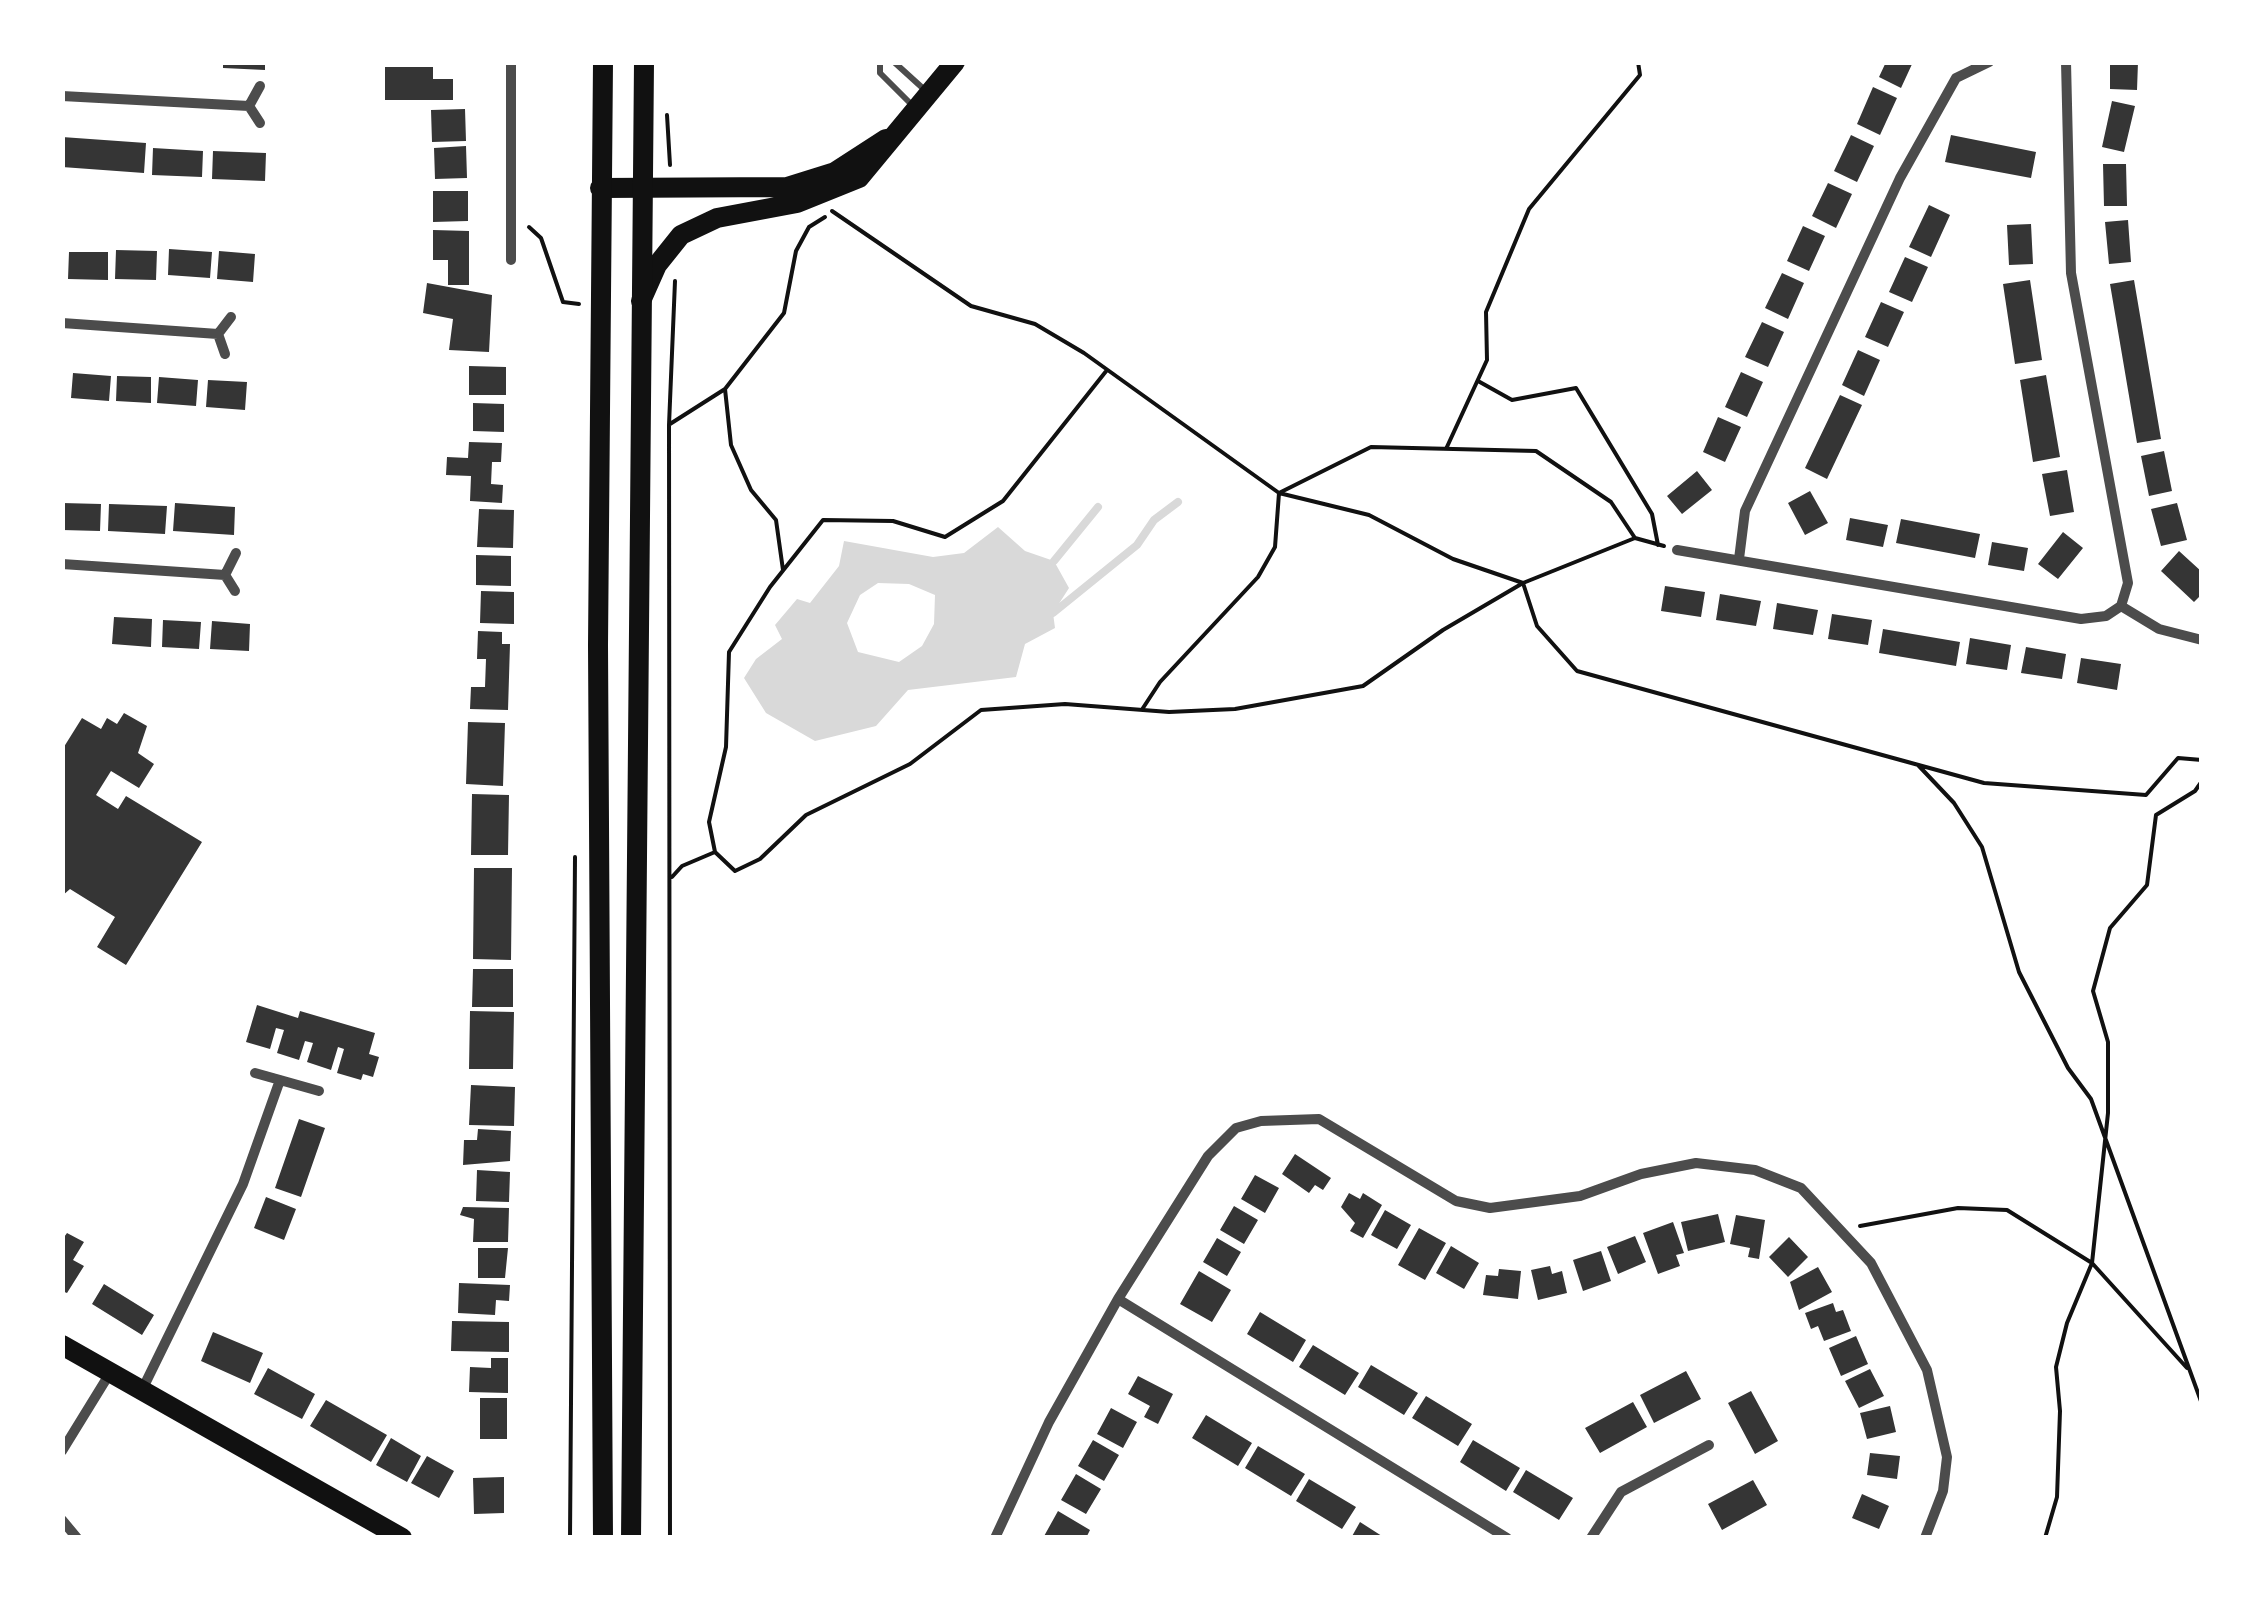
<!DOCTYPE html>
<style>
body{margin:0}
#map{position:relative;width:2264px;height:1600px;overflow:hidden;background:#fff;font-family:Cabin,sans-serif}
canvas{display:block}
.frame{position:absolute;inset:0;border:65px solid #fff;pointer-events:none}
</style>
<div id="map">
<canvas width="2264" height="1600"></canvas>
<div class="frame"></div>
</div>
<script>
const c = document.querySelector('canvas').getContext('2d');
c.lineJoin = 'round';
function fillPath(path, color) {
  c.fillStyle = color;
  c.fill(path, 'evenodd');
}
function poly(rows) {
  const path = new Path2D();
  for (const r of rows) {
    path.moveTo(r[0], r[1]);
    for (let i = 2; i < r.length; i += 2) path.lineTo(r[i], r[i + 1]);
  }
  return path;
}
function strokePath(path, color, width, dash) {
  c.strokeStyle = color;
  c.lineWidth = width;
  c.lineCap = dash ? 'butt' : 'round';
  c.setLineDash(dash || []);
  c.stroke(path);
}
const water = poly([
 [998,527,1025,551,1054,561,1069,588,1053,613,1055,628,1025,644,1016,677,908,690,876,726,815,741,766,713,744,678,756,659,782,639,775,625,797,599,810,603,839,566,844,541,933,557,964,553],
 [878,583,909,584,935,595,934,624,922,646,899,662,858,652,847,623,860,595]
]);
const stream = poly([
 [1054,561,1098,507],
 [1053,613,1137,545,1154,520,1178,502]
]);
const building = poly([
 [223,62,265,62,265,70,223,68],
 [1886,62,1913,62,1901,88,1879,77],
 [2110,62,2138,62,2137,90,2110,89],
 [385,67,433,67,433,79,453,79,453,100,385,100],
 [1873,87,1897,98,1880,135,1857,124],
 [2112,101,2135,106,2124,152,2102,147],
 [465,109,466,141,432,142,431,110],
 [1851,135,1874,146,1857,182,1834,171],
 [1951,135,2036,152,2031,178,1945,162],
 [62,137,146,143,144,173,62,167],
 [466,146,467,178,435,179,434,148],
 [153,148,203,151,202,177,152,175],
 [213,151,266,153,265,181,212,179],
 [2103,164,2126,164,2127,206,2104,206],
 [1828,183,1852,194,1836,228,1812,216],
 [433,191,468,191,468,221,433,222],
 [1929,205,1950,215,1931,257,1909,247],
 [2128,220,2131,262,2109,264,2105,222],
 [2031,224,2033,264,2009,265,2007,225],
 [1803,226,1825,236,1809,271,1787,261],
 [433,230,469,231,469,285,448,285,448,260,433,260],
 [169,249,212,252,210,278,168,275],
 [116,250,157,251,156,280,115,279],
 [219,251,255,254,253,282,217,279],
 [69,252,108,252,108,280,68,279],
 [1905,257,1928,267,1912,302,1889,292],
 [1782,273,1804,283,1788,319,1765,308],
 [2030,280,2042,360,2015,364,2003,284],
 [2134,280,2161,439,2137,443,2110,284],
 [427,283,492,295,489,352,449,350,453,319,423,313],
 [1881,302,1904,312,1888,347,1865,337],
 [1762,322,1784,332,1768,367,1745,357],
 [1858,350,1880,360,1864,396,1842,385],
 [469,366,506,367,506,395,469,395],
 [1741,372,1763,382,1747,417,1725,407],
 [73,373,111,376,109,401,71,398],
 [2046,375,2060,457,2033,462,2020,380],
 [117,376,151,377,151,403,116,401],
 [159,377,198,380,196,406,157,403],
 [208,380,247,382,245,410,206,407],
 [1840,395,1862,405,1827,479,1805,468],
 [473,403,504,404,504,432,473,431],
 [1718,417,1741,427,1725,462,1703,452],
 [469,442,502,443,501,462,492,462,491,484,503,485,502,503,470,501,471,476,446,475,447,457,468,458],
 [2164,451,2172,491,2149,496,2141,456],
 [2067,470,2074,512,2050,516,2042,474],
 [1697,471,1712,490,1682,514,1667,496],
 [1810,491,1828,523,1805,535,1788,503],
 [62,503,101,504,100,531,62,530],
 [175,503,235,507,234,535,173,531],
 [2177,503,2187,540,2161,546,2151,509],
 [109,504,167,506,165,534,108,531],
 [479,509,514,510,513,548,477,547],
 [1850,518,1888,525,1883,547,1846,540],
 [1901,519,1980,534,1975,558,1896,543],
 [2063,532,2083,548,2058,579,2038,564],
 [1992,542,2028,548,2024,571,1988,565],
 [2179,551,2202,572,2202,594,2194,602,2161,571],
 [476,555,511,556,511,586,476,585],
 [1665,586,1705,592,1701,617,1661,611],
 [481,591,514,592,514,624,480,623],
 [1720,594,1761,601,1756,626,1716,620],
 [1777,603,1818,610,1813,635,1773,629],
 [1832,614,1872,620,1868,645,1828,639],
 [114,617,152,619,151,647,112,644],
 [163,620,201,622,199,649,162,647],
 [212,621,250,624,249,651,210,649],
 [1883,629,1960,642,1956,666,1879,653],
 [478,631,502,632,502,644,510,644,508,710,470,709,471,687,485,687,486,659,477,659],
 [1970,638,2011,645,2007,670,1966,664],
 [2026,647,2066,654,2062,679,2021,673],
 [2081,658,2121,664,2117,690,2077,683],
 [124,713,147,726,138,753,154,764,139,788,111,771,96,795,118,809,126,796,202,842,126,965,97,947,115,917,70,889,62,896,62,750,82,718,101,729,107,718,117,724],
 [468,722,505,723,503,786,466,784],
 [472,794,509,795,508,855,471,855],
 [474,868,512,868,511,960,473,959],
 [473,969,513,969,513,1007,472,1007],
 [257,1005,298,1018,300,1011,375,1033,369,1054,379,1057,373,1077,363,1074,361,1080,337,1073,344,1049,338,1047,331,1070,307,1062,313,1043,305,1041,299,1060,277,1053,284,1030,276,1028,270,1049,246,1042],
 [470,1011,514,1012,513,1069,469,1069],
 [471,1085,515,1087,514,1126,469,1125],
 [299,1119,325,1128,301,1197,275,1188],
 [478,1129,511,1131,510,1161,463,1165,464,1140,477,1140],
 [1295,1154,1331,1178,1323,1190,1315,1185,1309,1193,1282,1174],
 [477,1170,510,1172,509,1202,476,1201],
 [1255,1175,1279,1188,1265,1213,1241,1199],
 [1349,1193,1360,1199,1363,1193,1382,1205,1363,1238,1350,1231,1355,1223,1341,1207],
 [266,1197,296,1209,284,1240,254,1228],
 [1234,1206,1258,1220,1244,1244,1220,1230],
 [463,1207,509,1208,508,1242,473,1242,474,1219,460,1215],
 [1385,1210,1411,1225,1397,1249,1371,1235],
 [1718,1214,1725,1242,1688,1251,1681,1222],
 [1736,1215,1765,1220,1759,1259,1748,1257,1750,1248,1730,1244],
 [1673,1222,1684,1253,1676,1255,1680,1266,1658,1274,1643,1233],
 [1419,1228,1446,1243,1425,1280,1398,1265],
 [67,1233,84,1242,73,1260,84,1266,67,1293,62,1291,62,1240],
 [1635,1236,1646,1262,1618,1274,1607,1247],
 [1789,1237,1808,1257,1788,1277,1769,1257],
 [1217,1238,1241,1252,1227,1276,1203,1262],
 [1451,1246,1479,1263,1464,1289,1436,1273],
 [478,1248,508,1248,505,1278,478,1278],
 [1601,1251,1611,1281,1583,1291,1573,1260],
 [1550,1266,1552,1274,1562,1271,1567,1293,1538,1300,1531,1270],
 [1818,1267,1832,1292,1799,1310,1790,1282],
 [1499,1269,1521,1271,1518,1299,1483,1295,1486,1275,1498,1276],
 [1199,1271,1231,1290,1212,1322,1180,1304],
 [459,1283,510,1285,509,1301,496,1300,495,1315,458,1313],
 [104,1284,154,1315,142,1335,92,1304],
 [1833,1303,1836,1312,1843,1310,1851,1331,1824,1341,1818,1326,1811,1329,1805,1313],
 [1260,1312,1306,1340,1293,1362,1247,1334],
 [452,1321,509,1322,509,1352,451,1351],
 [213,1332,263,1353,250,1383,201,1361],
 [1856,1336,1868,1364,1841,1376,1829,1348],
 [1313,1345,1359,1373,1345,1395,1299,1367],
 [491,1358,508,1358,508,1393,469,1392,470,1367,491,1368],
 [1371,1365,1418,1393,1404,1415,1358,1387],
 [268,1368,315,1394,302,1419,254,1394],
 [1870,1369,1884,1396,1859,1408,1845,1381],
 [1686,1371,1701,1399,1654,1423,1640,1395],
 [1138,1376,1173,1394,1158,1424,1144,1417,1150,1406,1128,1394],
 [1751,1391,1778,1441,1755,1454,1728,1403],
 [1426,1396,1472,1424,1458,1446,1412,1418],
 [480,1398,507,1398,507,1439,480,1439],
 [326,1400,387,1435,371,1462,310,1426],
 [1633,1402,1647,1427,1600,1453,1585,1428],
 [1890,1406,1896,1432,1867,1439,1860,1413],
 [1111,1408,1137,1422,1123,1448,1097,1434],
 [1206,1415,1252,1443,1238,1466,1192,1438],
 [391,1438,421,1456,407,1482,376,1465],
 [1093,1440,1119,1455,1104,1481,1078,1466],
 [1473,1440,1520,1468,1506,1491,1460,1462],
 [1258,1446,1305,1474,1291,1496,1245,1468],
 [1870,1453,1900,1456,1897,1479,1867,1475],
 [427,1456,454,1471,439,1498,411,1483],
 [1526,1470,1573,1498,1559,1520,1513,1492],
 [1076,1474,1101,1489,1086,1514,1061,1500],
 [504,1477,504,1513,474,1514,473,1478],
 [1309,1479,1356,1507,1342,1529,1296,1501],
 [1753,1480,1767,1505,1722,1530,1708,1504],
 [1862,1494,1889,1506,1879,1529,1852,1518],
 [1058,1511,1090,1530,1086,1538,1043,1538],
 [1360,1522,1385,1538,1351,1538]
]);
const path = poly([
 [667,115,670,165],
 [832,211,971,306,1035,324,1084,353,1279,493,1369,515,1453,559,1523,583,1537,626,1577,671,1984,783,2146,795,2178,758,2202,760],
 [529,227,541,238,563,302,579,304],
 [1107,370,1003,501,945,537,893,521,823,520,770,587,729,652,726,747,709,822,715,852,735,871,760,859,806,815,910,764,981,710,1065,704,1169,712,1235,709,1363,686,1443,630,1523,583,1635,538,1664,546],
 [1478,381,1512,400,1576,388,1652,514,1658,545],
 [725,389,731,445,751,490,776,520,783,570],
 [670,424,725,389,784,313,796,251,809,227,825,217],
 [1446,449,1487,360,1486,312,1529,209,1640,75,1638,62],
 [1143,708,1160,682,1258,577,1275,547,1279,493,1371,447,1536,451,1611,502,1635,538],
 [1918,765,1954,803,1982,847,2019,972,2068,1068,2091,1099,2202,1404],
 [672,877,682,866,715,852],
 [1860,1226,1958,1208,2007,1210,2092,1263,2187,1368],
 [570,1538,575,857],
 [670,1538,669,425,675,281],
 [2045,1538,2057,1497,2060,1411,2056,1367,2067,1323,2092,1263,2108,1113,2108,1042,2093,991,2110,928,2147,885,2156,815,2195,791,2202,781]
]);
const service = poly([
 [880,62,880,73,913,106],
 [894,62,927,92]
]);
const minor = poly([
 [511,62,511,260],
 [2066,62,2071,273,2128,583,2121,606],
 [260,86,249,106,260,123],
 [62,96,249,106],
 [62,323,218,334],
 [225,354,218,334,231,317],
 [1677,550,2081,619,2106,616,2121,606,2159,629,2202,640],
 [1739,559,1745,511,1900,178,1956,78,1989,62],
 [62,564,225,575],
 [235,591,225,575,236,553],
 [280,1080,319,1091],
 [1118,1299,1507,1538],
 [142,1390,243,1184,280,1080,255,1073],
 [62,1451,110,1373],
 [62,1520,77,1538],
 [995,1538,1049,1422,1118,1299,1208,1156,1236,1128,1261,1121,1319,1119,1456,1201,1490,1208,1580,1196,1641,1174,1696,1163,1755,1170,1801,1188,1871,1263,1927,1370,1947,1457,1943,1491,1925,1538],
 [1591,1538,1621,1492,1709,1445]
]);
const primary = poly([
 [600,188,787,187,835,172,886,139],
 [641,301,657,265,681,235,717,218,797,203,859,178,955,62],
 [62,1345,402,1538]
]);
const trunk = poly([
 [603,62,598,645,603,1538],
 [631,1538,644,62]
]);
fillPath(water, '#d9d9d9');
strokePath(stream, '#d9d9d9', 8);
fillPath(building, '#353535');
strokePath(path, '#111', 4);
strokePath(service, '#4c4c4c', 6);
strokePath(minor, '#4c4c4c', 10);
strokePath(primary, '#111', 20);
strokePath(trunk, '#111', 20);
</script>
